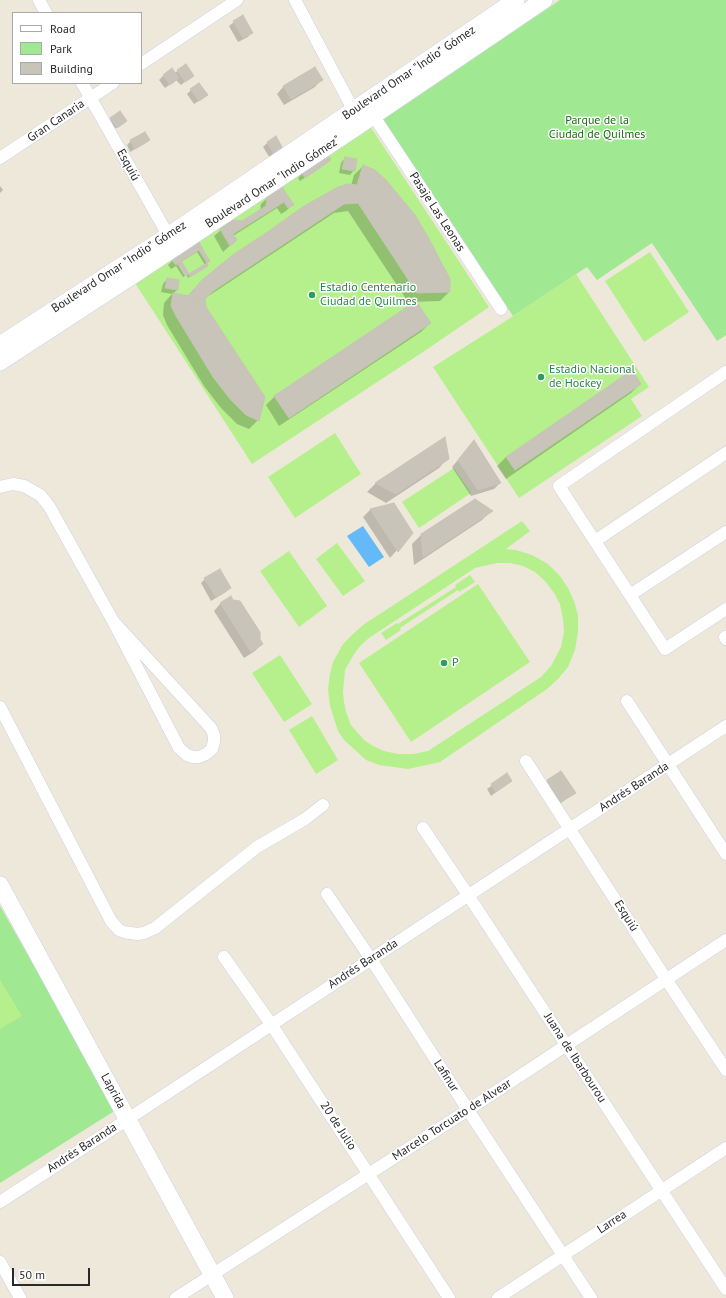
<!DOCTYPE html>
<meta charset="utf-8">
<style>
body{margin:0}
#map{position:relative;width:726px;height:1298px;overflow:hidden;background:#ede8da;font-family:"PT Sans",sans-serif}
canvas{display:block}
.legend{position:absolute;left:12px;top:12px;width:130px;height:72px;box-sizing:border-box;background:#fff;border:1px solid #a9a9a9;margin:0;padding:5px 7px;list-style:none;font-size:12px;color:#292929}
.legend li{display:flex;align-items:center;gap:8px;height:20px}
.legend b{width:20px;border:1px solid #a9a9a9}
.scale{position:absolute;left:12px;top:1268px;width:78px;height:18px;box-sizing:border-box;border:2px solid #292929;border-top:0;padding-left:5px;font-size:12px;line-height:14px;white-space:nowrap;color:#292929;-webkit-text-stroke:3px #fff;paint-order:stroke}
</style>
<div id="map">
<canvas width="726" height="1298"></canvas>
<ul class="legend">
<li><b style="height:5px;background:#fff"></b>Road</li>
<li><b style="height:11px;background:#a1e892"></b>Park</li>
<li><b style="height:11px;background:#c8c4ba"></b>Building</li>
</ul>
<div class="scale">50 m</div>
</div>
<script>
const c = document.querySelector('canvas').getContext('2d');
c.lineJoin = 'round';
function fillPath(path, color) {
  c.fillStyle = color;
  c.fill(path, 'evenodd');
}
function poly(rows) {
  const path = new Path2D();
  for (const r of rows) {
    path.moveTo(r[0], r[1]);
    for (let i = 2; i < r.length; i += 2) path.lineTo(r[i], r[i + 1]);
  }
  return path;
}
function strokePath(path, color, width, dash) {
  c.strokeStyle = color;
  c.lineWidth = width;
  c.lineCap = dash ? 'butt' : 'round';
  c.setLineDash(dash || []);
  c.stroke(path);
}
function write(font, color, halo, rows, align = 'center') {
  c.font = font + ' "PT Sans",sans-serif';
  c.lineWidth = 3;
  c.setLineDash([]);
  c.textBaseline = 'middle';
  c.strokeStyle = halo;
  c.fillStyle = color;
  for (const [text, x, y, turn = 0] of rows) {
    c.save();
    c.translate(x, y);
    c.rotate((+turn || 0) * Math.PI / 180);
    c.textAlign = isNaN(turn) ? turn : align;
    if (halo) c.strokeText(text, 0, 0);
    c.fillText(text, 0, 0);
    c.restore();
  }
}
const green = poly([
 [560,0,726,0,726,335,717,341,652,243,597,280,587,267,513,316,381,121],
 [0,906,116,1110,0,1183]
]);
const pitch = poly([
 [370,126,489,307,423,352,252,464,135,283],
 [650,252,689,312,644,342,605,281],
 [576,274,649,387,631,399,642,416,519,498,433,367,501,324],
 [335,433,361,474,295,518,268,477],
 [454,468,471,493,419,528,402,502],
 [522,521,530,531,506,549,516,550,532,555,548,564,560,576,568,588,574,601,578,615,578,632,575,650,568,667,558,679,547,689,440,762,408,769,379,765,366,760,344,740,338,731,330,706,328,689,330,674,333,662,343,644,353,634,363,625],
 [497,563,510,563,523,566,535,572,545,581,554,593,560,604,563,619,564,632,561,647,551,666,541,677,428,751,413,754,398,754,384,751,373,746,364,740,351,725,346,712,344,702,343,692,345,670,354,654,361,645,369,638,475,568],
 [337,543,365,581,343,596,316,559],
 [289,551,327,606,299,627,260,571],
 [470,575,475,582,459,592,458,590,400,628,401,630,386,640,381,633,397,623,398,624,456,587,455,585],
 [478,584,530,662,411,742,359,663],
 [280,655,312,704,284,722,252,673],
 [312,716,338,760,316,774,289,730],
 [0,980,22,1016,0,1029]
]);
const water = poly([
 [363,526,384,557,369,567,347,536]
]);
const shadow = poly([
 [234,22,252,32,248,37,238,42,229,26],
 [185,65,193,76,181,85,176,80,165,88,159,80,163,76,175,73],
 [315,68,321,80,315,87,284,105,277,94,283,87],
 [191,90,202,99,194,104,187,94],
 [111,118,125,121,112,131,107,123],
 [276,138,282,149,270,158,263,147,267,143],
 [148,140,144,144,130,152,127,145,131,141],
 [327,157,330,160,325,164,300,181,298,178,302,174],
 [345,158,354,170,350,175,339,173,341,163],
 [363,166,449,292,440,301,408,302,348,211,334,213,204,299,205,307,258,420,249,429,237,424,221,408,204,386,167,325,163,315,164,303,172,294,161,292,163,284,167,279,178,281,177,290,173,294,187,297,202,281,351,186,354,175],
 [0,186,3,190,0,193],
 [268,197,293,204,286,211,281,214,277,208,233,236,236,240,223,252,214,236,221,230,242,222,260,211,261,204],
 [201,248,198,251,202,250,207,262,206,263,207,266,188,278,187,275,183,277,176,266,171,269,168,265,172,261],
 [197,252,205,265,188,275,181,262],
 [430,323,421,332,279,426,266,405,275,396],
 [640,384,631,393,506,479,497,466,506,457],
 [444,438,448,458,439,468,386,503,367,492,376,483],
 [473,442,500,483,494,489,471,496,452,467],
 [393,504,412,533,390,558,363,517,370,510],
 [491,511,482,520,414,565,412,544,421,535],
 [205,579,230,588,226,592,211,601,201,583],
 [230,597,262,644,255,651,244,658,214,611,220,604],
 [561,772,574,793,557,806,543,785],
 [507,775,511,781,491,796,487,789]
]);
const building = poly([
 [243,15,253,33,243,38,233,21,243,15],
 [186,64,194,76,185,82,177,70,186,64],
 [315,67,323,80,291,99,283,86,315,67],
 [172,68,179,78,170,85,163,75,172,68],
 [199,83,208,95,199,101,190,89,199,83],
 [120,111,127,121,117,128,110,118,120,111],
 [145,132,150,140,135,149,130,140,145,132],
 [276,136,283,149,274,155,267,142,276,136],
 [328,155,331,160,305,178,302,173,328,155],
 [345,157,357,159,355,171,342,169,345,157],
 [363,165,375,170,386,180,415,215,428,237,450,279,450,292,417,293,358,203,357,185,363,165],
 [347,184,357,185,358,203,344,204,213,291,205,299,188,296,202,280,234,254,269,231,304,206,338,187,347,184],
 [282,187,294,205,288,208,284,202,233,234,237,240,230,246,220,229,233,220,242,221,266,206,267,196,282,187],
 [199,242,202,248,176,265,172,260,199,242],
 [202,248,210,261,207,263,199,250,202,248],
 [182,262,189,274,185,276,178,264,182,262],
 [207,263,208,266,190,277,189,274,207,263],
 [167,278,179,280,178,290,165,288,167,278],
 [173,293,205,299,206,307,265,397,259,421,246,415,230,399,213,377,176,316,171,306,173,293],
 [416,301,431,323,289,418,274,396,416,301],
 [632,370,641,384,515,470,506,457,632,370],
 [445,437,449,459,396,494,375,483,445,437],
 [474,440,501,483,478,490,458,460,474,440],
 [475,499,493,511,423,557,421,534,475,499],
 [394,503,413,533,398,552,370,509,394,503],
 [220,569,231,588,216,597,204,578,220,569],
 [231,596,233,600,240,601,260,632,260,639,263,644,251,652,220,603,231,596],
 [561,771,576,793,561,802,547,780,561,771],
 [507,773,512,781,496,792,491,784,507,773]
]);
const street = poly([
 [39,0,46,13],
 [295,0,354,111,359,116],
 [141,64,237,0],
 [82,83,172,242],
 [373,115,501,309],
 [0,158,113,83],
 [726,372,559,486,665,649,726,609],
 [0,487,13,484,24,486,40,495,49,506,113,621,179,748,187,755,193,757,199,757,206,754,212,749,214,741,214,735,211,728,113,621],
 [595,541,726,453],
 [630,595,726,532],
 [725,637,726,639],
 [627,701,726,854],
 [0,707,111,921,119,930,124,932,137,934,144,933,155,928,257,847,305,819,323,805],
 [526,761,666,979,726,1070],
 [423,828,468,895,726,1289],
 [327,894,371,959,468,1110,591,1298],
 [224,957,271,1024,449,1298],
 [0,1202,128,1119,726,726],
 [0,1262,20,1298],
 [176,1298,468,1110,726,940],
 [498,1298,726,1148]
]);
const secondary = poly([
 [0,345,168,236,516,0],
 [0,362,135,274,358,126,544,0],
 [0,885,225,1298]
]);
const markers = [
 [312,295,4,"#2e9e5b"],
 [541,377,4,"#2e9e5b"],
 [444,663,4,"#2e9e5b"]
];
const streetNames = [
 ["Boulevard Omar \"Indio\" Gómez",409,73,-34],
 ["Gran Canaria",56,121,-34],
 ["Esquiú",128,165,61],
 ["Boulevard Omar \"Indio Gómez\"",273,182,-33],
 ["Pasaje Las Leonas",437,212,57],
 ["Boulevard Omar \"Indio\" Gómez",119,267,-33],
 ["Andrés Baranda",634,787,-33],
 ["Esquiú",626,916,58],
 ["Andrés Baranda",363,964,-33],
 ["Juana de Ibarbourou",575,1058,57],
 ["Lafinur",446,1076,57],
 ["Laprida",113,1091,61],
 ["Marcelo Torcuato de Alvear",452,1120,-33],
 ["20 de Julio",338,1126,57],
 ["Andrés Baranda",82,1148,-33],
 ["Larrea",612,1222,-33]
];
const parkNames = [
 ["Parque de la",597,121],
 ["Ciudad de Quilmes",597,135]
];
const leisureNames = [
 ["Estadio Centenario",320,288],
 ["Ciudad de Quilmes",320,302],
 ["Estadio Nacional",549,370],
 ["de Hockey",549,384],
 ["P",452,663]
];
fillPath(green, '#a1e892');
fillPath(pitch, '#b6f08d');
fillPath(water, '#64b9f8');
fillPath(shadow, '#0003');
fillPath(building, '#c8c4ba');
strokePath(building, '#c8c4b4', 1);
strokePath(street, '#cfd0e4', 13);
strokePath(secondary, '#cfd0e4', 18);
strokePath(street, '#fff', 12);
strokePath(secondary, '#fff', 17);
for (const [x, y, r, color] of markers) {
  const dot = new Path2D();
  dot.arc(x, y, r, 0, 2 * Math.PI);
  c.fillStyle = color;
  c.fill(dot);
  strokePath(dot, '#fff', 1.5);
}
write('12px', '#292929', '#fff', streetNames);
write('12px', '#186c14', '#fff', parkNames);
write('12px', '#27864d', '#fff', leisureNames, 'left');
</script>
